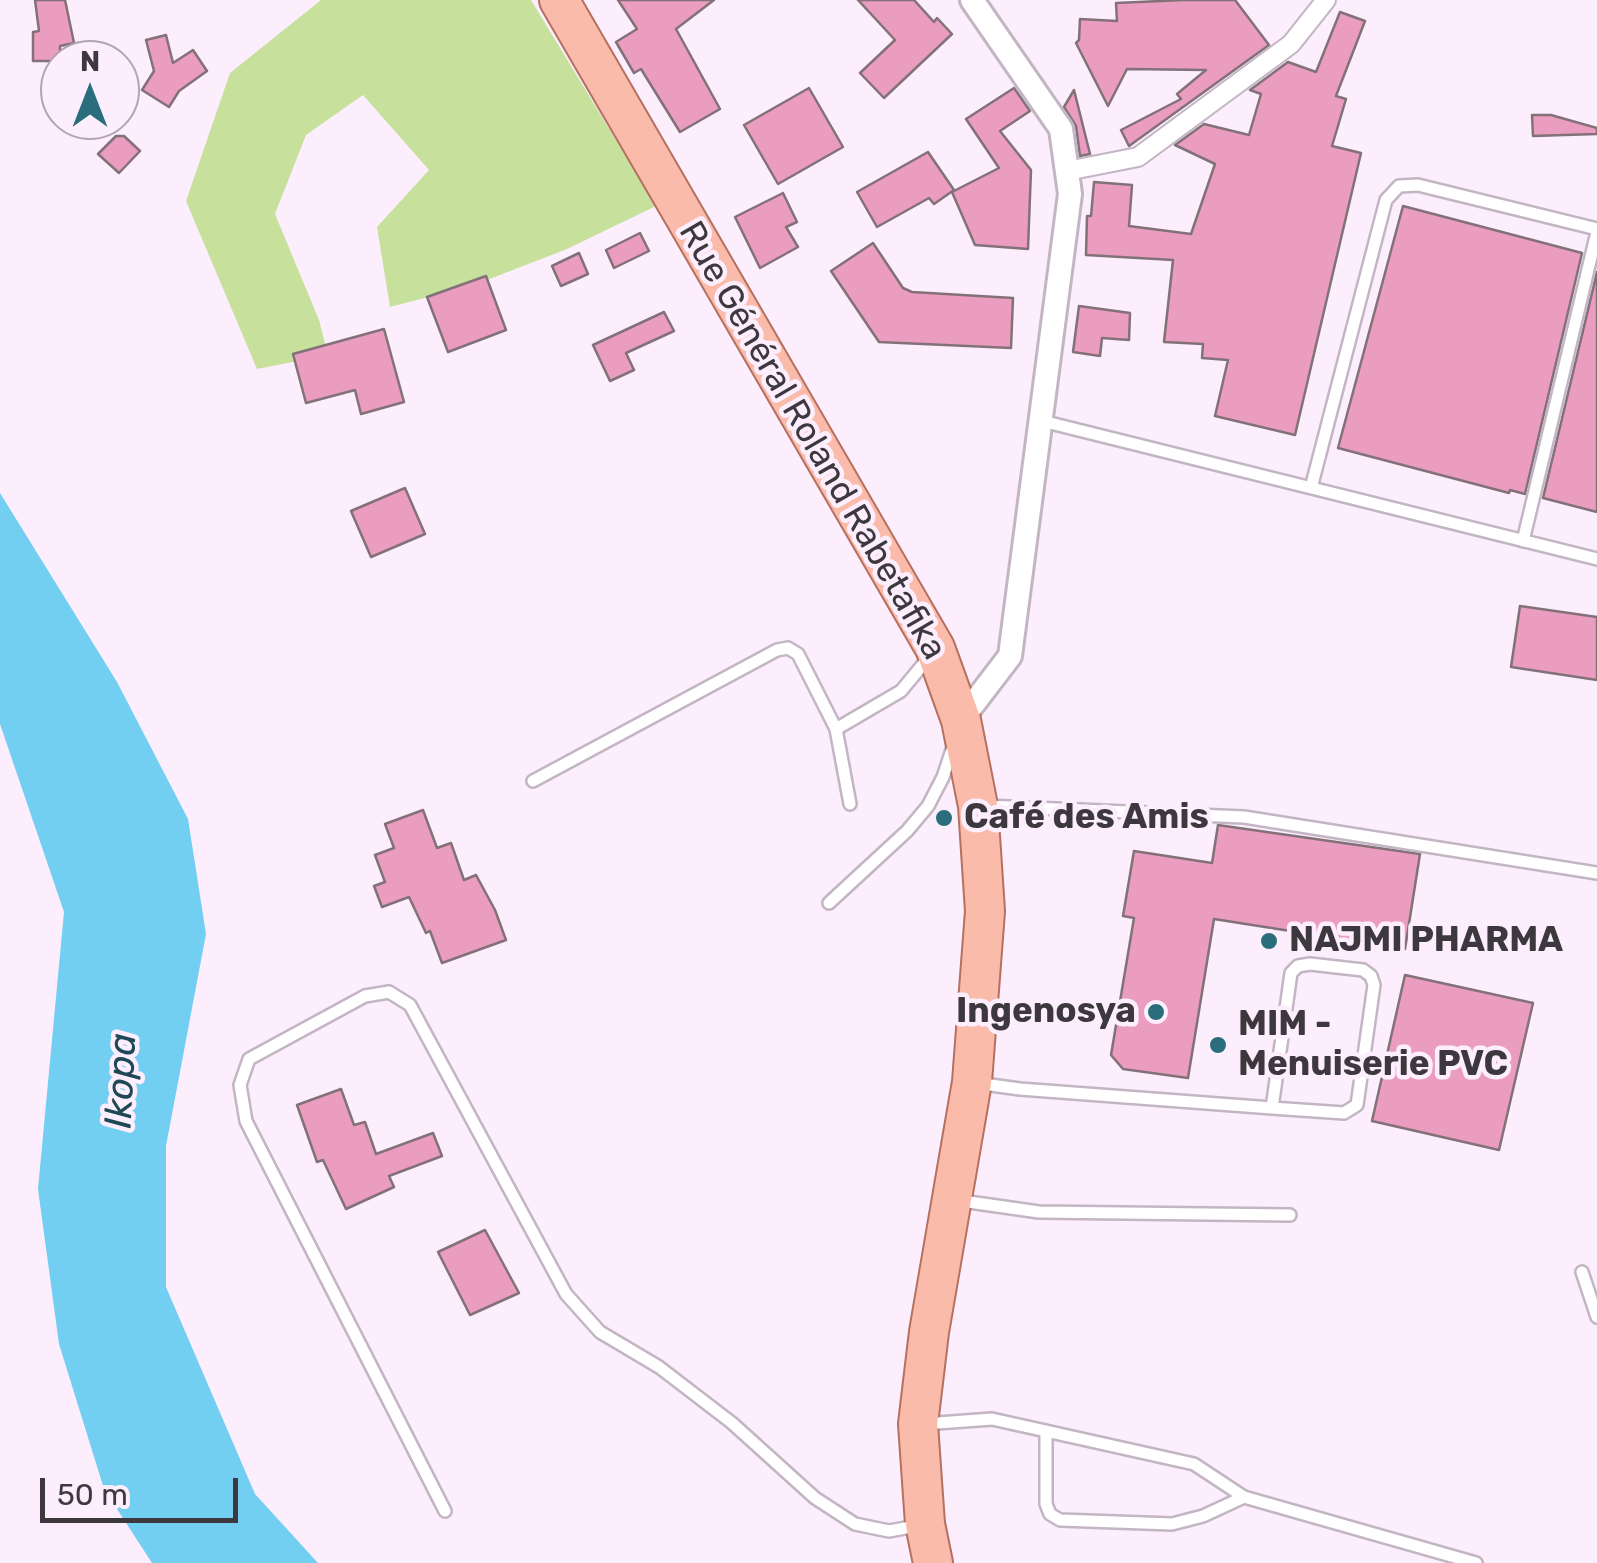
<!DOCTYPE html>
<meta charset="utf-8">
<style>
body{margin:0}
#map{position:relative;width:1597px;height:1563px;overflow:hidden;background:#fceefd;font-family:Rubik,sans-serif}
canvas{display:block}
.north{position:absolute;left:40px;top:40px;width:100px;height:100px;box-sizing:border-box;background:#fceefd;border:2px solid #b0a5b1;border-radius:50%;rotate:0deg;font-size:28px;font-weight:700;line-height:40px;text-align:center;color:#3d383e}
.north::after{content:'';display:block;margin:auto;width:35px;height:45px;background:#2a6e7e;clip-path:polygon(50% 0,100% 100%,50% 72%,0 100%)}
.scale{position:absolute;left:40px;top:1478px;width:198px;height:45px;box-sizing:border-box;border:5px solid #3d383e;border-top:0;padding-left:12px;font-size:30px;line-height:35px;white-space:nowrap;color:#3d383e;-webkit-text-stroke:8px #fceefd;paint-order:stroke}
</style>
<div id="map">
<canvas width="1597" height="1563"></canvas>
<div class="north">N</div>
<div class="scale">50 m</div>
</div>
<script>
const c = document.querySelector('canvas').getContext('2d');
c.lineJoin = 'round';
function fillPath(path, color) {
  c.fillStyle = color;
  c.fill(path, 'evenodd');
}
function poly(rows) {
  const path = new Path2D();
  for (const r of rows) {
    path.moveTo(r[0], r[1]);
    for (let i = 2; i < r.length; i += 2) path.lineTo(r[i], r[i + 1]);
  }
  return path;
}
function strokePath(path, color, width, dash) {
  c.strokeStyle = color;
  c.lineWidth = width;
  c.lineCap = dash ? 'butt' : 'round';
  c.setLineDash(dash || []);
  c.stroke(path);
}
function write(font, color, halo, rows, align = 'center') {
  c.font = font + ' Rubik,sans-serif';
  c.lineWidth = 9;
  c.setLineDash([]);
  c.textBaseline = 'middle';
  c.strokeStyle = halo;
  c.fillStyle = color;
  for (const [text, x, y, turn = 0] of rows) {
    c.save();
    c.translate(x, y);
    c.rotate((+turn || 0) * Math.PI / 180);
    c.textAlign = isNaN(turn) ? turn : align;
    if (halo) c.strokeText(text, 0, 0);
    c.fillText(text, 0, 0);
    c.restore();
  }
}
const green = poly([
 [321,0,531,0,656,206,567,249,474,285,390,307,377,227,429,170,363,95,306,135,275,214,319,320,328,355,257,369,186,201,230,73]
]);
const water = poly([
 [0,493,117,682,188,819,206,934,166,1146,166,1287,255,1494,318,1563,152,1563,104,1489,59,1344,38,1189,64,912,0,724]
]);
const building = poly([
 [35,0,65,0,74,43,60,46,60,61,33,61,33,32,39,31,35,0],
 [618,0,714,0,676,29,720,109,680,132,641,69,634,73,616,42,637,29,618,0],
 [858,0,914,0,934,22,937,18,952,34,884,98,860,73,895,40,858,0],
 [1183,0,1235,0,1269,45,1129,146,1121,130,1181,99,1177,94,1206,70,1127,69,1108,106,1076,43,1079,40,1080,19,1117,21,1116,3,1183,0],
 [1340,12,1365,21,1336,96,1346,99,1332,146,1361,153,1295,435,1215,416,1228,360,1202,358,1203,344,1164,342,1173,260,1086,255,1087,216,1091,216,1094,182,1132,185,1129,226,1191,234,1215,164,1175,145,1204,124,1249,135,1261,94,1250,90,1288,62,1316,72,1340,12],
 [166,35,173,63,193,50,207,71,179,91,169,107,142,90,154,71,146,40,166,35],
 [809,88,843,147,778,184,744,125,809,88],
 [1014,88,1030,111,1000,131,1031,170,1028,249,975,245,952,192,999,168,966,119,1014,88],
 [1074,90,1090,154,1080,156,1076,126,1064,107,1074,90],
 [1532,115,1551,115,1597,128,1597,134,1533,136,1532,115],
 [116,136,124,136,140,151,119,173,98,154,116,136],
 [928,152,954,190,934,204,929,198,877,227,857,192,928,152],
 [783,193,797,222,786,227,798,247,760,268,735,217,783,193],
 [1403,206,1582,253,1525,494,1510,490,1509,493,1338,448,1403,206],
 [640,233,649,251,614,268,606,250,640,233],
 [873,243,903,288,912,292,1013,298,1011,348,879,342,831,271,873,243],
 [579,253,588,274,561,286,552,266,579,253],
 [1597,272,1597,512,1543,498,1597,272],
 [486,276,506,330,448,352,427,297,486,276],
 [1079,306,1130,313,1129,340,1102,338,1100,356,1073,352,1079,306],
 [664,312,674,331,626,353,634,370,610,381,593,345,664,312],
 [384,329,404,402,361,414,355,390,306,403,293,354,384,329],
 [405,488,425,534,371,557,351,511,405,488],
 [1520,606,1597,617,1597,680,1511,667,1520,606],
 [423,810,437,848,451,843,464,880,476,875,495,910,506,940,442,963,430,931,426,933,409,897,382,907,374,886,385,882,375,855,394,848,385,824,423,810],
 [1218,825,1420,854,1405,949,1214,919,1188,1078,1123,1069,1111,1055,1134,918,1123,916,1134,851,1212,863,1218,825],
 [1405,975,1533,1003,1499,1150,1372,1121,1405,975],
 [341,1089,354,1125,365,1122,376,1154,433,1133,442,1156,389,1176,394,1187,346,1209,323,1160,317,1162,297,1105,341,1089],
 [485,1230,519,1293,470,1315,438,1252,485,1230]
]);
const service = poly([
 [1042,421,1597,559],
 [1311,488,1386,200,1399,186,1418,185,1597,229],
 [1523,541,1597,232],
 [836,729,901,691,930,656],
 [533,781,777,650,788,648,798,654,836,729,850,804],
 [986,806,1244,817,1597,873],
 [829,903,907,831,928,806,943,777,954,744],
 [976,1083,1020,1089,1272,1108,1344,1113,1357,1105,1374,985,1371,976,1363,970,1310,964,1298,966,1291,973,1272,1108],
 [955,1200,1039,1212,1290,1215],
 [1582,1272,1597,1317],
 [924,1424,992,1419,1194,1464,1244,1497,1476,1563],
 [1046,1431,1046,1504,1050,1514,1060,1520,1172,1524,1203,1516,1244,1497],
 [445,1511,246,1121,240,1085,249,1059,365,996,389,992,410,1005,566,1294,600,1332,659,1367,732,1423,815,1498,855,1524,889,1531,922,1525]
]);
const pedestrian = poly([
 [1067,171,1138,157,1291,44,1326,0]
]);
const minor = poly([
 [961,720,1010,656,1070,194,1061,129,972,0]
]);
const primary = poly([
 [559,0,935,648,961,720,978,806,985,911,972,1082,929,1332,918,1424,925,1524,933,1563]
]);
const markers = [
 [944,818,10,"#2a6e7e"],
 [1269,941,10,"#2a6e7e"],
 [1156,1012,10,"#2a6e7e"],
 [1218,1045,10,"#2a6e7e"]
];
const streetNames = [
 ["Rue Général Roland Rabetafika",812,441,60]
];
const poiNames = [
 ["Café des Amis",964,818],
 ["NAJMI PHARMA",1289,941],
 ["Ingenosya",1136,1012,"right"],
 ["MIM -",1238,1025],
 ["Menuiserie PVC",1238,1065]
];
const waterNames = [
 ["Ikopa",122,1081,-87]
];
fillPath(green, '#c7e19d');
fillPath(water, '#72cff1');
fillPath(building, '#ea9dbf');
strokePath(building, '#837178', 2.5);
strokePath(service, '#c3b5c4', 16);
strokePath(pedestrian, '#c3b5c4', 22);
strokePath(minor, '#c3b5c4', 28);
strokePath(primary, '#b57060', 42);
strokePath(service, '#fff', 11);
strokePath(pedestrian, '#fff', 18);
strokePath(minor, '#fff', 22);
strokePath(primary, '#fabbab', 38);
for (const [x, y, r, color] of markers) {
  const dot = new Path2D();
  dot.arc(x, y, r, 0, 2 * Math.PI);
  c.fillStyle = color;
  c.fill(dot);
  strokePath(dot, '#fceefd', 4);
}
write('35px', '#3d383e', '#fceefd', streetNames);
write('bold 35px', '#3d383e', '#fceefd', poiNames, 'left');
write('italic 38px', '#1f4856', '#fceefd', waterNames);
</script>
